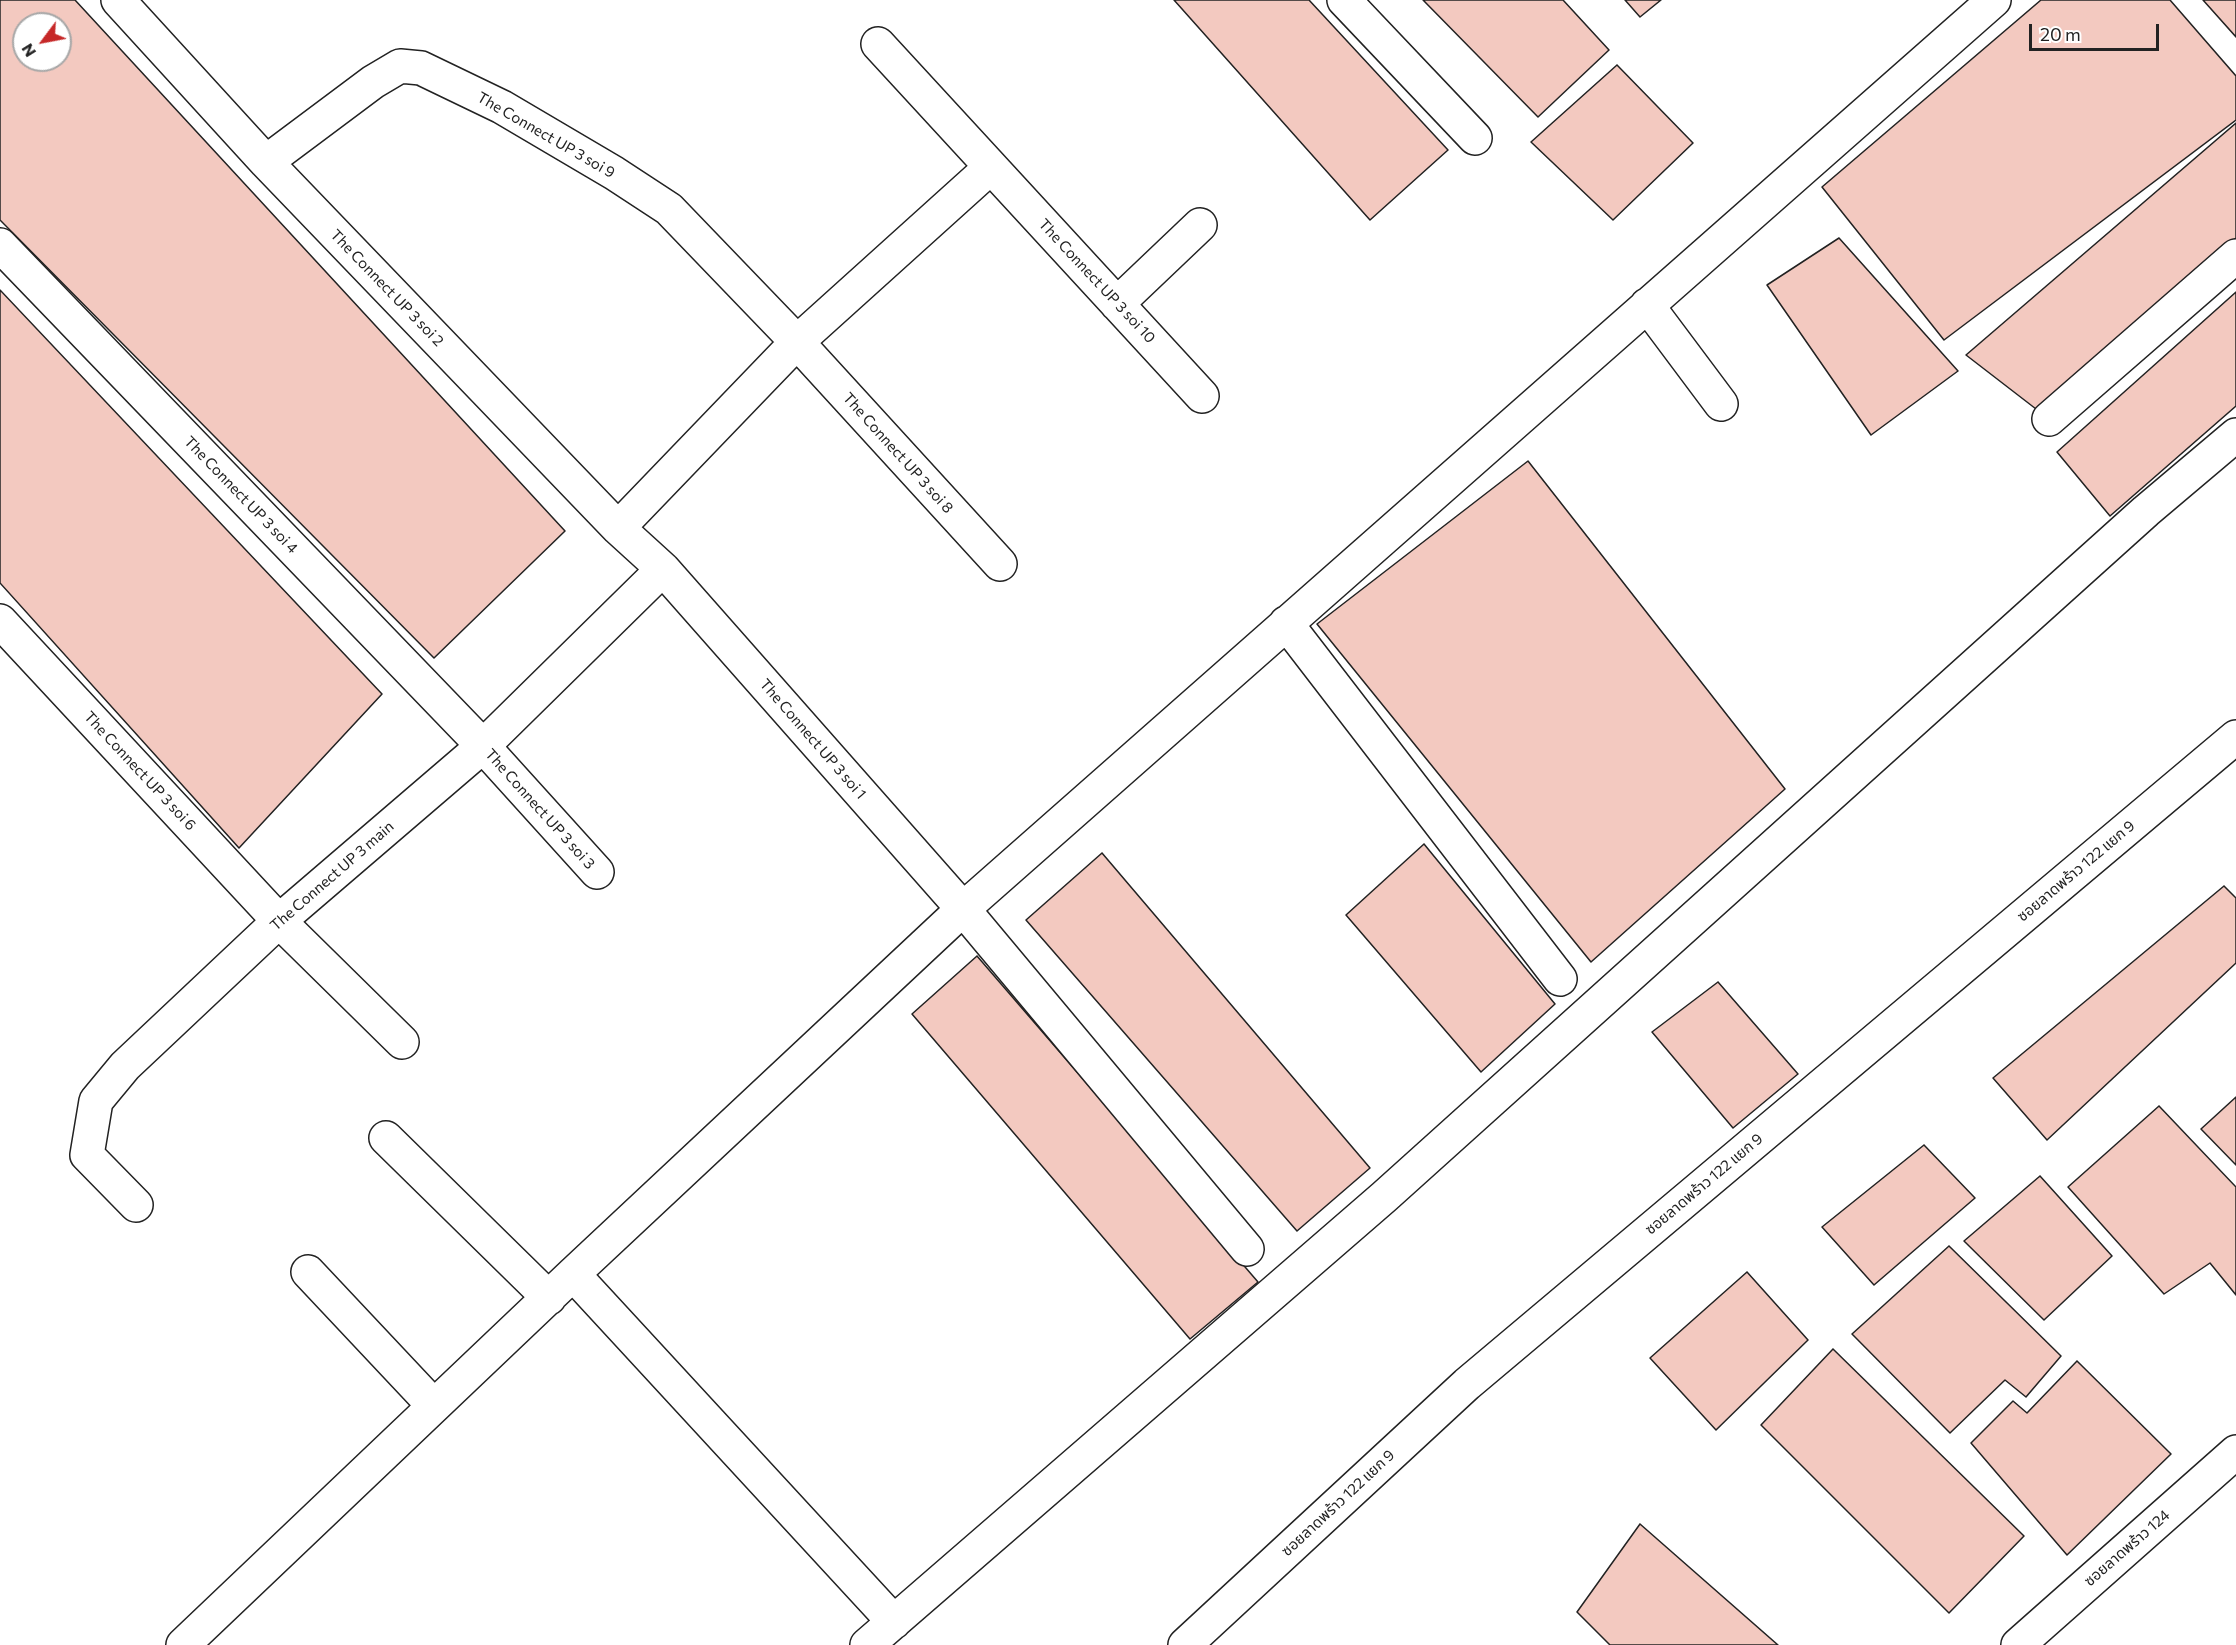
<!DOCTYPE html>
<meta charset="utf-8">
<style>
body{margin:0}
#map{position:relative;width:2236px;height:1645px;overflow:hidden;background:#fff;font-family:Commissioner,sans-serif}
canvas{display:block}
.north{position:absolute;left:12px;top:12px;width:60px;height:60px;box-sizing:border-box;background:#fff;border:2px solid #a7a7a7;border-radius:50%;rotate:238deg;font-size:16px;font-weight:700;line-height:24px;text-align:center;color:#222}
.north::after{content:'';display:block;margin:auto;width:21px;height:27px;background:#c62828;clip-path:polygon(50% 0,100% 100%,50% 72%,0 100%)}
.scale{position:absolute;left:2029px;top:24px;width:130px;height:27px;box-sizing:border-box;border:3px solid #222;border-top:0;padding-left:8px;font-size:18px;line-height:21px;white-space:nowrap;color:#222;-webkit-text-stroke:4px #fff;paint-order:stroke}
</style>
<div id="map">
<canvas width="2236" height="1645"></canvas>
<div class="north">N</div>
<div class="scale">20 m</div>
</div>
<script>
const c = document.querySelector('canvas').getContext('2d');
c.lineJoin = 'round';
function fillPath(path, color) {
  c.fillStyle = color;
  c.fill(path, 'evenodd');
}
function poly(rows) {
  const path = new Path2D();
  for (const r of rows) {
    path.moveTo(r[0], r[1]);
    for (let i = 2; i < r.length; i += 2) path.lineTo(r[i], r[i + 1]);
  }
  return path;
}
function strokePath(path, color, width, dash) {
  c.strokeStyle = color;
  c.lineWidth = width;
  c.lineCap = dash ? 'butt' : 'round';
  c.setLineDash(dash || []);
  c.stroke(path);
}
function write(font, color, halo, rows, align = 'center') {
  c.font = font + ' Commissioner,"Noto Sans Thai",sans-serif';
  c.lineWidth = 4.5;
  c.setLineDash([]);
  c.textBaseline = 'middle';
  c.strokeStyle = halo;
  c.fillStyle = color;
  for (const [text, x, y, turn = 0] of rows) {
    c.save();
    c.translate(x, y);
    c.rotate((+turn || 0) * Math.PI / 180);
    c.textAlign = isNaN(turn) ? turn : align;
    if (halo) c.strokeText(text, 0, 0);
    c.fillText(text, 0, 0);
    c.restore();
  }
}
const building = poly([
 [0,0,75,0,565,531,434,658,0,220,0,0],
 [24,24,60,24,60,60,24,60,24,24],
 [1174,0,1309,0,1448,150,1370,220,1174,0],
 [1423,0,1563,0,1609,50,1538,117,1423,0],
 [1625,0,1661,0,1640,17,1625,0],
 [2041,0,2170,0,2236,76,2236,120,1944,340,1822,187,2041,0],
 [2203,0,2236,0,2236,37,2203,0],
 [1617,65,1693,143,1613,220,1531,142,1617,65],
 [2236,123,2236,238,2049,419,1966,355,2236,123],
 [1839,238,1958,371,1871,435,1767,285,1839,238],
 [0,290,382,694,239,848,0,583,0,290],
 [2236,292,2236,406,2110,516,2057,452,2236,292],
 [1528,461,1785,789,1591,962,1317,624,1528,461],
 [1424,844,1555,1004,1481,1072,1346,915,1424,844],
 [1102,853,1370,1168,1297,1231,1026,920,1102,853],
 [2224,886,2236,898,2236,963,2047,1140,1993,1078,2224,886],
 [977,956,1258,1282,1190,1339,912,1014,977,956],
 [1718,982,1798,1074,1733,1128,1652,1032,1718,982],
 [2236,1097,2236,1165,2201,1129,2236,1097],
 [2159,1106,2236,1187,2236,1295,2210,1263,2164,1294,2068,1187,2159,1106],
 [1924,1145,1975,1198,1874,1285,1822,1227,1924,1145],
 [2040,1176,2112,1256,2044,1320,1964,1241,2040,1176],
 [1949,1246,2061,1356,2026,1397,2005,1380,1950,1433,1852,1334,1949,1246],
 [1747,1272,1808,1340,1716,1430,1650,1358,1747,1272],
 [1833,1349,2024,1536,1949,1613,1761,1425,1833,1349],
 [2077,1361,2171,1454,2067,1555,1971,1443,2013,1401,2027,1413,2077,1361],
 [1640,1524,1778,1645,1610,1645,1577,1612,1640,1524]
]);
const minor = poly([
 [118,0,266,162,618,528,663,569,963,909,1247,1249],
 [1344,0,1475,138],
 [878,44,1202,396],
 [266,162,373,82,400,66,421,68,502,107,614,173,669,209,797,342,1000,564],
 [0,245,483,746,597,872],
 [1117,304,1200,225],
 [1647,305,1721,404],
 [2049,419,2236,256],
 [618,528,797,342,991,167],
 [0,621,279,921,402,1042],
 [1286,623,1560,979],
 [386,1138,549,1298],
 [136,1205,87,1155,96,1101,125,1066,279,921,483,746,663,569],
 [308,1272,434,1406],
 [573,1274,894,1622],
 [183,1645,573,1274,963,909,1994,0],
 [867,1645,1384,1197,2146,511,2236,435],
 [1185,1645,1467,1384,2236,737],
 [2018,1645,2236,1452]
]);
const streetNames = [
 ["The Connect UP 3 soi 9",546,135,30],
 ["The Connect UP 3 soi 10",1097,281,47],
 ["The Connect UP 3 soi 2",387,288,46],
 ["The Connect UP 3 soi 8",898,453,48],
 ["The Connect UP 3 soi 4",241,495,46],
 ["The Connect UP 3 soi 1",813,739,49],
 ["The Connect UP 3 soi 6",140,771,47],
 ["The Connect UP 3 soi 3",540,809,48],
 ["ซอยลาดพร้าว 122 แยก 9",2076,871,-40],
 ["The Connect UP 3 main",332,876,-41],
 ["ซอยลาดพร้าว 122 แยก 9",1704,1184,-40],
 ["ซอยลาดพร้าว 122 แยก 9",1338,1503,-43],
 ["ซอยลาดพร้าว 124",2127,1548,-41]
];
fillPath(building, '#f3c9c0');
strokePath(building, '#222', 1.5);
strokePath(minor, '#222', 36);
strokePath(minor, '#fff', 33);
write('15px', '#222', '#fff', streetNames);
</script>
